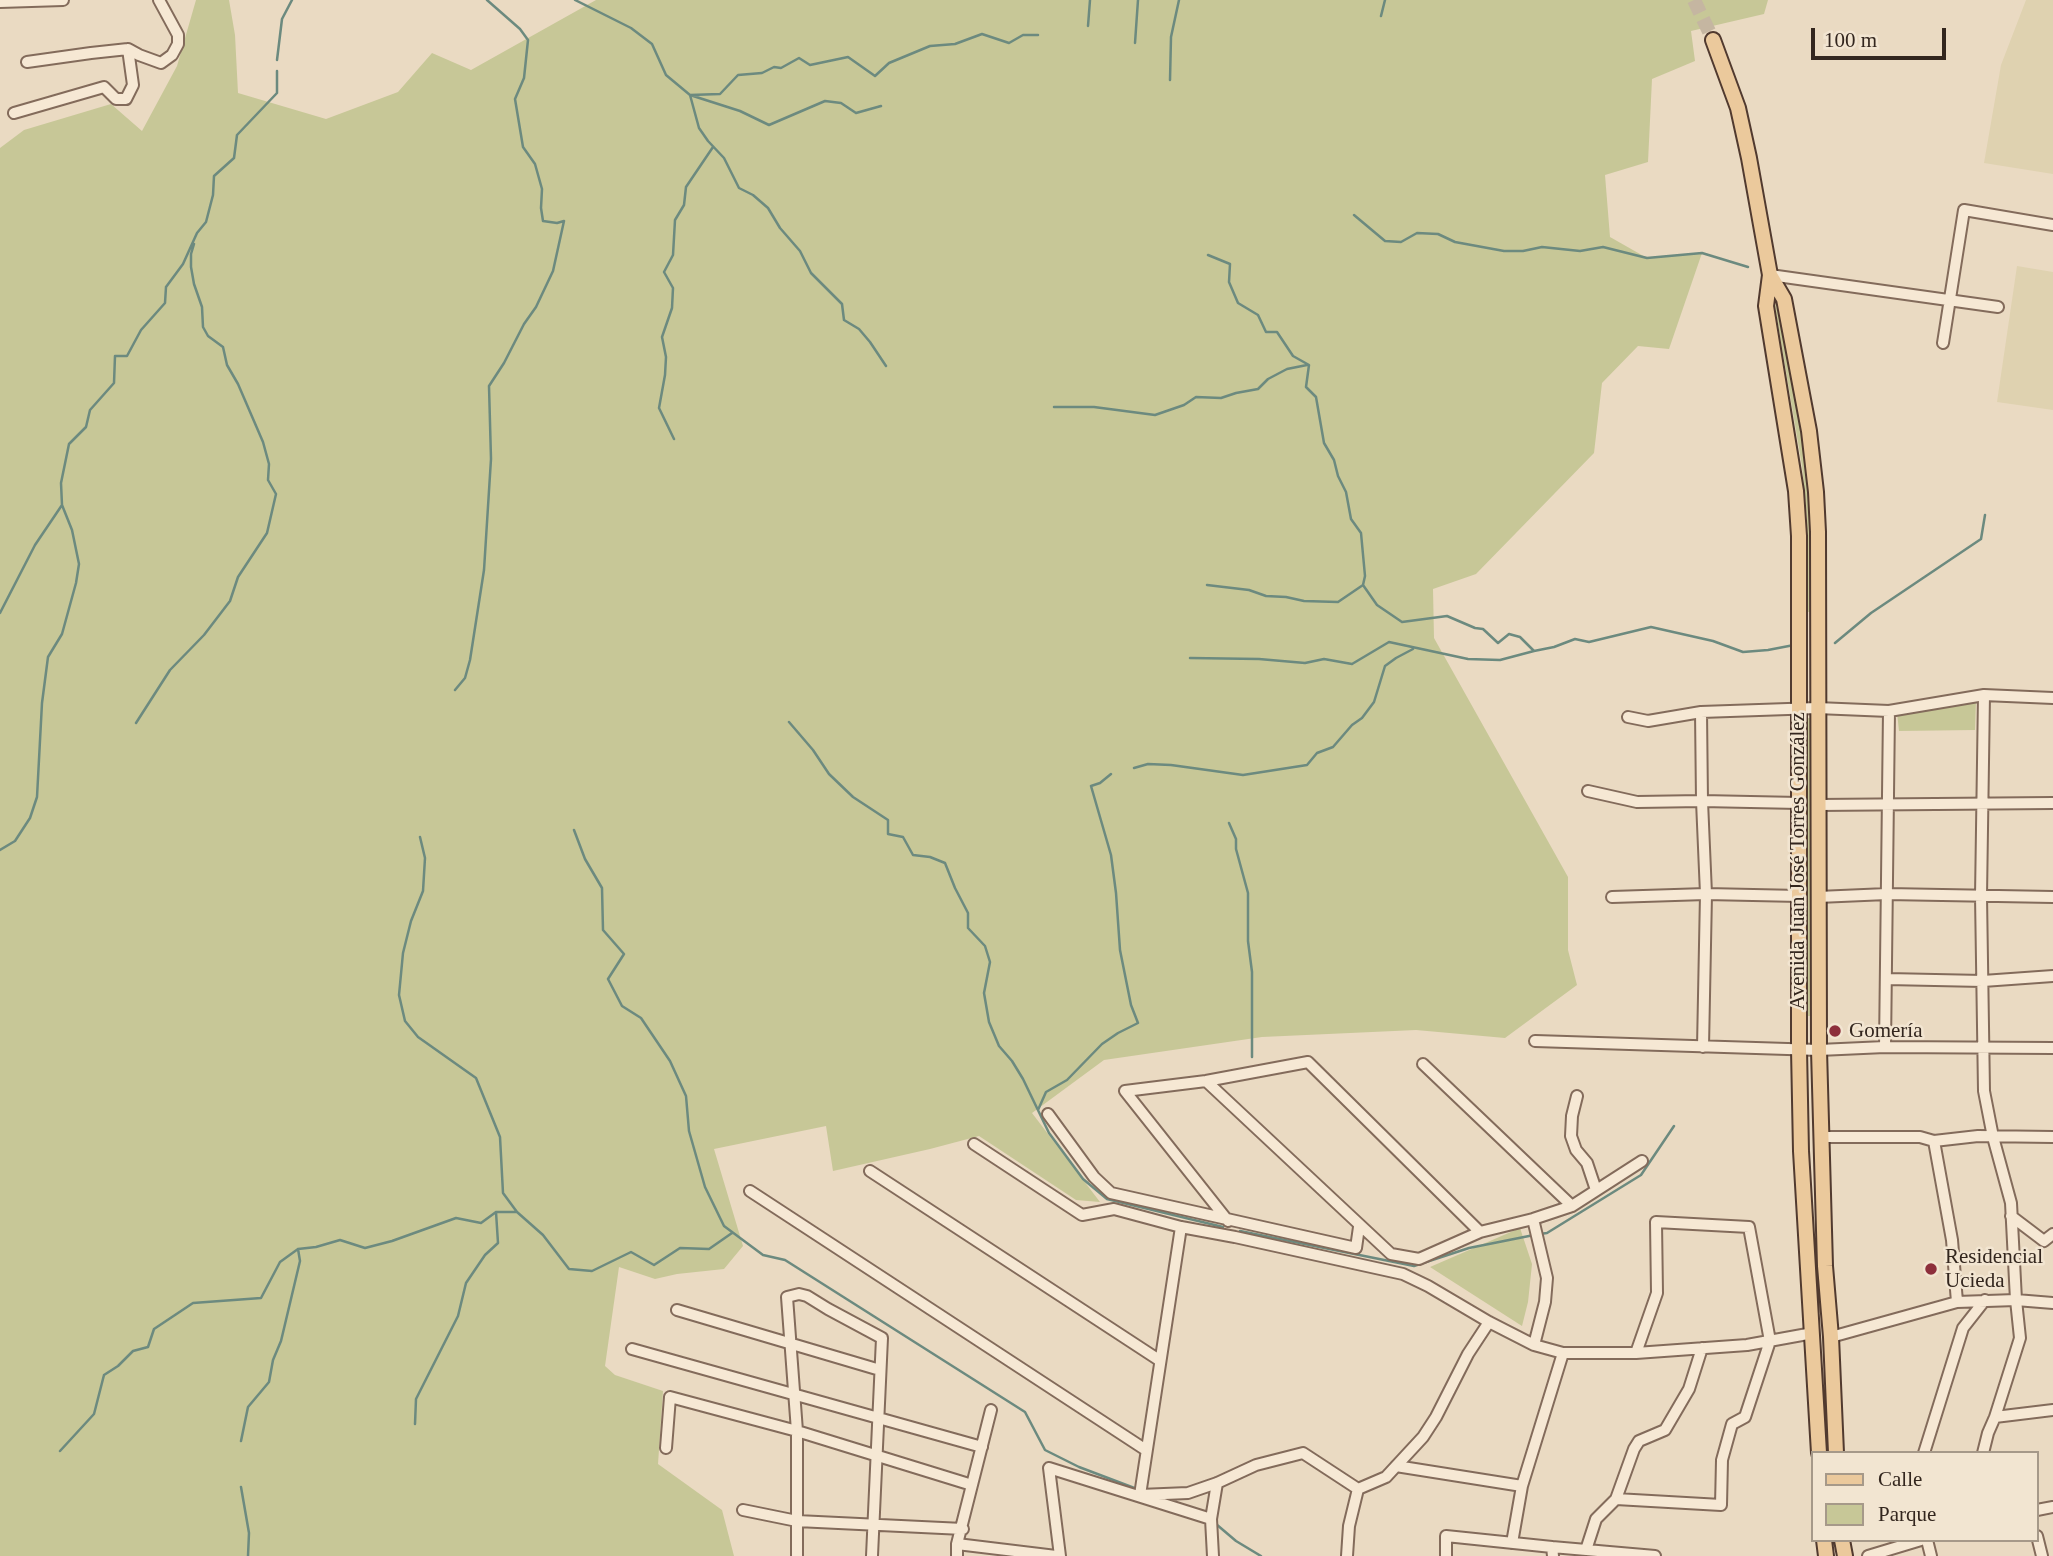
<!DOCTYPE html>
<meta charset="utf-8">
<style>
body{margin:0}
#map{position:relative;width:2053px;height:1556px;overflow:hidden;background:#eadac2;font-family:"Times New Roman",serif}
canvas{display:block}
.legend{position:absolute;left:1811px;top:1451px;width:228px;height:91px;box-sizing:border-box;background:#f2e5d1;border:2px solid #a69989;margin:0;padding:9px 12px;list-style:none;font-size:21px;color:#33261e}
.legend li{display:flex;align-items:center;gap:14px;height:35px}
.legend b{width:35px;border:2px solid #a69989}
.scale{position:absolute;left:1811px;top:28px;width:135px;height:32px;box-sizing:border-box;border:4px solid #33261e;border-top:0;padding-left:9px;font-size:21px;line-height:24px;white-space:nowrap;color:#33261e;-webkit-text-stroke:5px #f2e5d1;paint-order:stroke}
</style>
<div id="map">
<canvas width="2053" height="1556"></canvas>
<ul class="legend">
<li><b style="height:9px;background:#ebc99c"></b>Calle</li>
<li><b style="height:19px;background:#c7c797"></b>Parque</li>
</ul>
<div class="scale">100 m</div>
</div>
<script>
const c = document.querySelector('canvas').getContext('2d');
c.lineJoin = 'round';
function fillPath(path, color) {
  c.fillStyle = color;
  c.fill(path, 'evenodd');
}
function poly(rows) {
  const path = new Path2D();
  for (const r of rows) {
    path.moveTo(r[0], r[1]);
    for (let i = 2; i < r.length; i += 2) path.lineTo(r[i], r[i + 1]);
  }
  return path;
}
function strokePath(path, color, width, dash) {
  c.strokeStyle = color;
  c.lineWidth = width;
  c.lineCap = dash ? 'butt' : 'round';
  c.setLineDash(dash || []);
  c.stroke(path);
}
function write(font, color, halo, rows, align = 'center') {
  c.font = font + ' "Times New Roman",serif';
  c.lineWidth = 5;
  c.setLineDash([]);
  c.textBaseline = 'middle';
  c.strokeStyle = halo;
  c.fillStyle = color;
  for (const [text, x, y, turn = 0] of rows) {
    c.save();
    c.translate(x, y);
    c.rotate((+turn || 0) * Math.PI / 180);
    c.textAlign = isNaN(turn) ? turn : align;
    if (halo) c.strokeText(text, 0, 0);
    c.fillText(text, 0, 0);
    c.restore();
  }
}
const farmland = poly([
 [2026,0,2053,0,2053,174,1984,163,2001,65],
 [2017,266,2053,272,2053,410,1997,402]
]);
const green = poly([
 [196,0,229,0,235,35,238,93,326,119,398,92,432,53,471,70,596,0,1768,0,1764,14,1691,31,1695,61,1652,79,1648,162,1605,175,1610,237,1647,258,1702,253,1669,349,1638,346,1602,383,1594,453,1476,574,1433,589,1434,638,1568,877,1568,950,1577,985,1505,1038,1416,1030,1262,1037,1104,1060,1032,1113,1100,1202,1076,1200,979,1136,930,1149,833,1171,826,1126,714,1149,743,1246,724,1269,677,1274,655,1279,619,1267,605,1366,615,1375,663,1391,658,1464,722,1510,734,1556,0,1556,0,148,24,130,111,104,142,131,177,66],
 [1774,301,1786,332,1811,475,1815,612,1807,612,1807,518,1802,466],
 [1976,700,1975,730,1899,731,1897,712],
 [1808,718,1816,718,1815,1016,1807,1016],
 [1520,1228,1532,1264,1528,1302,1522,1326,1430,1267]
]);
const stream = poly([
 [575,0,631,28,652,44,666,75,690,95,740,111,769,125,825,101,841,103,856,113,881,106],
 [1381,16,1385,0],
 [1088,26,1090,0],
 [1135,43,1138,0],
 [277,60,282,19,292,0],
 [1170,80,1171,37,1179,0],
 [690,95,720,94,738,75,762,73,774,67,781,68,799,58,810,65,848,57,875,76,889,63,930,46,955,44,982,34,1009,43,1023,35,1038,35],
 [690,95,699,128,708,141,724,158,739,188,753,195,768,208,780,228,800,251,811,273,842,304,844,320,859,329,870,342,886,366],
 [1354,215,1385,241,1401,242,1417,233,1438,234,1455,242,1504,251,1523,251,1542,247,1580,251,1603,247,1647,258,1702,253,1748,267],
 [1208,255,1230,264,1229,282,1238,303,1258,315,1266,332,1277,332,1293,356,1309,365,1306,387,1316,397,1324,443,1334,460,1338,476,1346,492,1351,519,1361,533,1365,576,1363,585,1377,605,1402,622,1447,616,1475,628,1483,629,1498,643,1509,634,1520,637,1534,651,1554,647,1575,639,1589,642,1651,627,1713,641,1743,652,1768,650,1794,645],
 [1054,407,1094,407,1155,415,1184,405,1196,397,1221,398,1236,393,1258,389,1268,379,1287,369,1307,365],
 [674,439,659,408,665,375,666,357,662,337,672,308,673,288,664,272,673,255,675,220,684,205,686,187,713,147],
 [1207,585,1249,590,1266,596,1286,597,1304,601,1338,602,1363,585],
 [0,613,35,545,62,505,61,483,69,444,86,427,90,410,114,383,115,356,127,356,141,330,165,303,166,287,183,264,197,233,206,222,213,195,214,176,234,158,237,135,277,93,277,71],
 [1835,643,1871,613,1981,539,1985,515],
 [1190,658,1259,659,1305,663,1324,659,1352,664,1389,642,1468,659,1500,660,1534,651],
 [455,690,465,678,470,660,484,570,491,459,489,386,504,363,524,324,536,307,553,271,564,221,557,223,543,221,541,208,542,189,535,164,523,147,515,99,524,78,528,40,520,29,487,0],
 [789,722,813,750,829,774,853,797,888,820,888,834,903,837,913,855,930,857,945,863,955,888,968,913,968,928,985,946,990,962,984,993,989,1022,999,1046,1012,1061,1023,1079,1049,1133,1083,1179,1107,1199,1223,1227],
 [136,723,170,670,204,635,230,601,238,577,267,533,276,494,268,480,269,464,263,442,238,384,227,365,223,347,208,336,203,327,202,307,194,284,191,267,191,254,194,244],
 [1134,768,1148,764,1171,765,1243,775,1307,765,1317,753,1333,747,1352,725,1362,718,1374,702,1385,666,1396,658,1413,649],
 [1229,823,1236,839,1236,849,1248,893,1248,941,1252,972,1252,1057],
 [574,830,585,859,602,888,603,930,624,954,608,979,622,1006,641,1018,670,1061,686,1096,689,1131,705,1187,724,1226,763,1255,785,1260,1025,1412,1045,1450,1079,1467,1137,1489],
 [420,837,425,858,423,891,411,921,403,953,399,995,405,1021,418,1037,476,1078,500,1137,503,1193,517,1212,543,1235,569,1269,592,1271,631,1252,654,1265,680,1248,709,1249,732,1233],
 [0,850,15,841,30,818,37,797,42,703,48,657,62,634,76,583,79,564,72,530,62,505],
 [1038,1110,1046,1092,1067,1080,1102,1044,1118,1033,1138,1023,1131,1005,1120,950,1116,893,1111,855,1091,786,1100,783,1111,774],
 [1240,1231,1414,1266,1469,1248,1534,1235],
 [1540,1234,1547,1233,1641,1175,1674,1126],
 [415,1424,416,1399,458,1316,466,1283,485,1255,498,1243,496,1212],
 [241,1441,248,1407,269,1382,273,1360,281,1341,300,1261,298,1249],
 [60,1451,94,1414,104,1375,118,1366,133,1351,148,1347,154,1329,193,1303,261,1298,280,1262,298,1249,316,1247,340,1240,365,1248,392,1241,456,1218,481,1223,496,1212,517,1212],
 [241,1487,249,1533,248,1556],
 [1216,1524,1236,1541,1261,1556]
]);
const majorTunnel = poly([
 [1694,0,1713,40]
]);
const minor = poly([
 [0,2,63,0],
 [27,62,91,53,128,49,139,55,161,63,172,55,178,44,178,35,159,0],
 [14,113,104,87,116,99,126,99,133,85,128,49],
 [1770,275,1998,307],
 [1943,343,1964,210,2053,225],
 [1701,712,1702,801,1706,894,1703,1047],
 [1628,717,1648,721,1701,712,1817,708,1889,711,1984,695,2053,698],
 [1588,791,1637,802,1702,801,1799,803],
 [1818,805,2053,803],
 [1612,897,1706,894,1800,896],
 [1818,897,1887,894,2053,897],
 [1887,979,1983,981,2053,976],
 [1535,1041,1819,1050,1885,1047,2053,1048],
 [1885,1047,1889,711],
 [1423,1064,1572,1206],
 [1206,1081,1391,1254,1419,1259,1480,1232],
 [1125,1091,1206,1081,1308,1062,1480,1232,1533,1219,1572,1206,1642,1161],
 [1125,1091,1228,1221],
 [1577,1096,1572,1116,1571,1136,1576,1150,1587,1163,1596,1190],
 [1048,1114,1094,1177,1111,1193,1356,1248,1359,1227],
 [1821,1137,1920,1137,1934,1141,1978,1136,2053,1137],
 [1934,1141,1952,1240,1957,1302],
 [974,1144,1082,1215,1114,1209,1181,1227,1235,1237,1403,1274,1428,1286,1489,1322,1534,1345,1563,1353,1636,1353,1747,1345,1813,1333],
 [870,1171,1159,1360],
 [750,1191,1146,1450],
 [2011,1216,2044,1241,2053,1234],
 [1533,1219,1547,1278,1545,1302,1534,1345],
 [1181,1227,1140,1495,1188,1493,1217,1483,1256,1465,1303,1453,1358,1489],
 [677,1310,880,1370],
 [1831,1337,1957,1302,2016,1300,2053,1303],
 [632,1349,982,1447],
 [1995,1417,2053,1410],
 [666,1448,670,1397,797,1431,972,1485],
 [1924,1453,1963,1328,1985,1300],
 [1983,1453,1988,1433,1995,1417,2020,1338,2016,1300,2011,1203,1993,1137,1984,1091,1981,896,1984,695],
 [1396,1466,1522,1486],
 [1616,1499,1721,1505,1722,1460,1732,1424,1745,1417,1770,1341,1749,1227,1656,1222,1657,1293,1636,1353],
 [743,1510,797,1521,963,1529],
 [2037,1510,2053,1507],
 [2037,1536,2042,1556],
 [1927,1540,1931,1556],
 [1512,1543,1522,1486,1563,1353],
 [957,1544,1056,1556],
 [1552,1547,1655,1556],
 [1586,1550,1596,1519,1616,1499,1634,1449,1639,1441,1665,1430,1689,1389,1702,1348],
 [797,1556,797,1431,787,1297,799,1294,807,1296,828,1309,882,1338,872,1556],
 [957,1556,957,1544,991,1410],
 [1060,1556,1049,1468,1211,1519],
 [1213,1556,1211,1519,1217,1483],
 [1347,1556,1349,1526,1358,1489,1386,1477,1423,1437,1436,1417,1468,1354,1489,1322],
 [1446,1556,1446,1536,1552,1547,1553,1556],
 [1868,1556,1921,1540]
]);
const major = poly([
 [1713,40,1738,108,1749,158,1770,275,1766,306,1796,491,1799,536,1799,1049,1801,1151,1819,1453],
 [1770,275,1784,299,1809,431,1816,492,1818,532,1819,1050,1825,1266,1831,1337,1836,1453],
 [1824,1540,1826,1556],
 [1842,1540,1845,1556]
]);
const markers = [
 [1835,1031,7,"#8d2f3b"],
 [1931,1269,7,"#8d2f3b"]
];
const streetNames = [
 ["Avenida Juan José Torres González",1798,861,-90]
];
const poiNames = [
 ["Gomería",1849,1031],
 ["Residencial",1945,1257],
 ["Ucieda",1945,1281]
];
fillPath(farmland, '#dfd2b0');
fillPath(green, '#c7c797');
strokePath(stream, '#6c8a7f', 2.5);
strokePath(majorTunnel, '#c5b6a1', 14, [14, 7]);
strokePath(minor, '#836b5b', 14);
strokePath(major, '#513a2f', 18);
strokePath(minor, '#f6e8d4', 10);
strokePath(major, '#ebc99c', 14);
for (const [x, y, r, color] of markers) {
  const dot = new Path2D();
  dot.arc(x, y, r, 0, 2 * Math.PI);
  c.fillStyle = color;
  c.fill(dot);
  strokePath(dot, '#f2e5d1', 2.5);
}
write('21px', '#33261e', '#f2e5d1', streetNames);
write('21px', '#33261e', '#f2e5d1', poiNames, 'left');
</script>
